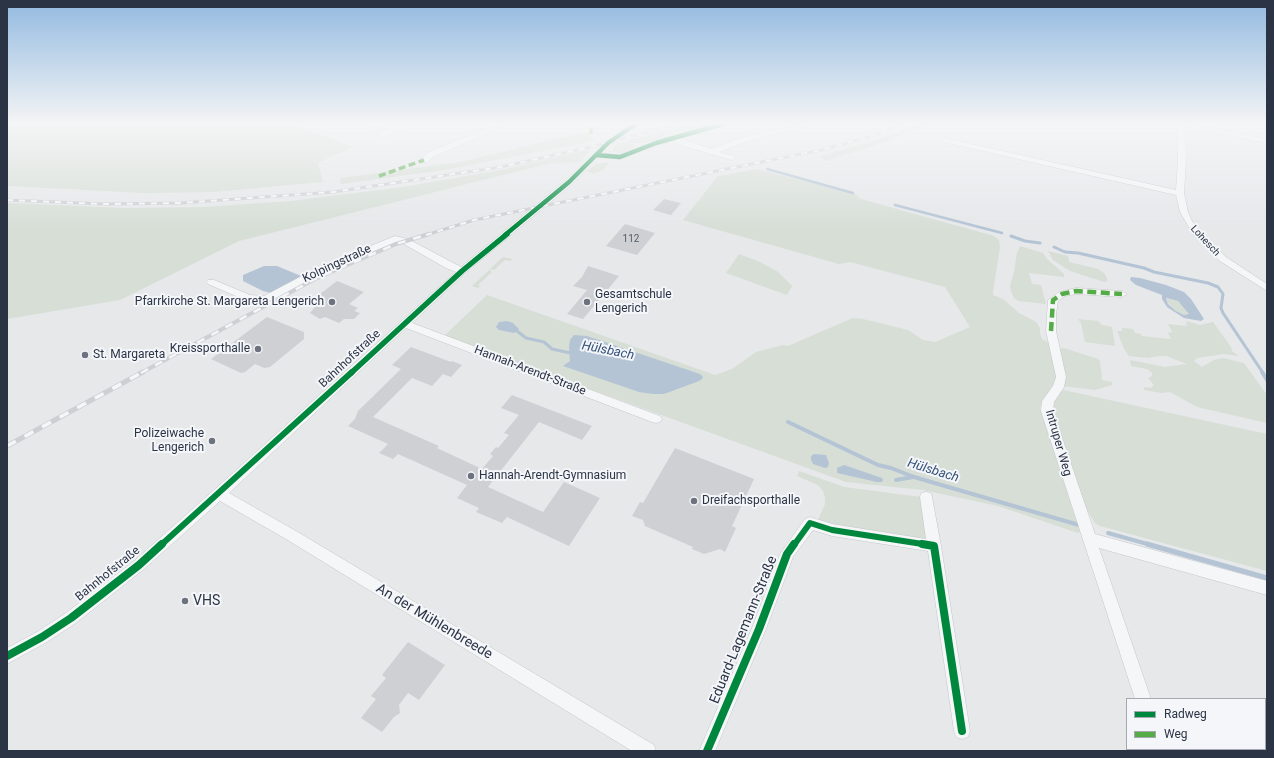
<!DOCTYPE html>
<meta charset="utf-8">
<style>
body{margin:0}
#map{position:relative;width:1274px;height:758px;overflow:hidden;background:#e6e8ea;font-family:Roboto,sans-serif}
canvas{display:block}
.frame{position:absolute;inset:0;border:8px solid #2b3445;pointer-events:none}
.legend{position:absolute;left:1126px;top:698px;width:140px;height:52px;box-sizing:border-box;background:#f4f6f9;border:1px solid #a4a8b1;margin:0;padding:5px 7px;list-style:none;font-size:12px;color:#2b3445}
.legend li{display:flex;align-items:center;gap:8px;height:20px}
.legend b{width:20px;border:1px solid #a4a8b1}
</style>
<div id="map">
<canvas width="1274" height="758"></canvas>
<div class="frame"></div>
<ul class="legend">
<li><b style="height:5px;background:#00873e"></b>Radweg</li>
<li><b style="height:5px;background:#54ac47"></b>Weg</li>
</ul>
</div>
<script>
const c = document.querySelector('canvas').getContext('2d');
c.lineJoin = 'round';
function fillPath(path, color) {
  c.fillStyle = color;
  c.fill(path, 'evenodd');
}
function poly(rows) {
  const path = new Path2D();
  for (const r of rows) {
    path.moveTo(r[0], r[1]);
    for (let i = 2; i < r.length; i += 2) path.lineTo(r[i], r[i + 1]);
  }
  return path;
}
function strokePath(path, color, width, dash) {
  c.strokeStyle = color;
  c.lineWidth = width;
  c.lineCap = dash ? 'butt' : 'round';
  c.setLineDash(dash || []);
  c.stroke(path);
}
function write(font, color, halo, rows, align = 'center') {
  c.font = font + ' Roboto,sans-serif';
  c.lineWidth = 4;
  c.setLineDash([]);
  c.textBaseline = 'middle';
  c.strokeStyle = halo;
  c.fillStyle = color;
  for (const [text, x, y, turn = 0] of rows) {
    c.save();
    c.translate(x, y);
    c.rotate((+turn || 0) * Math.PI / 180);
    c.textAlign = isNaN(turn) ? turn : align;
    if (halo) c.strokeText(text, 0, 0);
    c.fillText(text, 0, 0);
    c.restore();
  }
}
const green = poly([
 [7,123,292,123,352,147,318,163,323,182,213,192,144,193,7,186],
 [695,123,719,123,671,134,646,143,631,143,625,141],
 [919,123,931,123,885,142,825,161,820,156,867,143,903,130],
 [584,132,588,133,594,141,445,170,341,184,340,178,460,162],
 [622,142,636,145,637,146,622,153,618,153,611,151,618,143],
 [591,149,580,162,551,163,239,241,120,300,7,319,7,203,124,208,204,207,291,201,403,187,506,169],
 [609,162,605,169,593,174,587,171,596,164],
 [756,169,854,193,861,199,994,236,999,240,1000,247,994,285,993,295,1003,299,1019,313,1036,322,1040,328,1040,334,1042,339,1051,344,1057,377,1040,408,1080,532,1078,533,998,506,923,490,846,482,444,336,487,295,715,375,732,369,756,352,783,345,788,346,853,318,863,319,908,330,923,340,935,342,970,327,945,287,850,262,839,264,683,220,718,176],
 [1020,246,1043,253,1047,259,1064,274,1064,277,1029,273,1032,284,1041,285,1046,304,1018,301,1014,298,1011,292,1010,286,1014,272,1017,253],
 [1048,251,1068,256,1069,262,1098,269,1105,274,1108,281,1104,282,1070,271,1053,260],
 [739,254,760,262,778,272,792,286,787,295,726,273],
 [503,257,512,259,511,261,505,260,494,270,491,269,490,271,492,272,478,285,480,286,478,288,472,286],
 [1167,298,1178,301,1189,314,1184,315,1176,311,1166,301,1166,299],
 [1078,319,1098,321,1102,325,1112,327,1115,346,1085,342,1081,323],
 [1186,321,1200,325,1213,322,1231,347,1232,351,1239,356,1224,354,1197,358,1194,361,1202,367,1214,360,1223,358,1244,363,1267,395,1267,423,1197,407,1170,392,1162,393,1144,390,1144,387,1151,388,1154,385,1148,378,1152,376,1152,373,1147,369,1131,366,1130,360,1165,367,1187,364,1166,356,1159,356,1148,358,1129,356,1124,349,1117,331,1122,331,1122,328,1133,329,1135,333,1141,334,1141,336,1171,339,1168,333,1172,332,1168,324,1187,326],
 [1064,348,1098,359,1100,361,1102,380,1112,382,1112,385,1095,390,1062,386,1066,376,1060,351,1060,349],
 [1063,390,1267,434,1267,571,1100,526,1095,523,1086,508,1051,409,1053,401],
 [799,471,844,487,921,497,927,536,922,540,817,522,825,504,825,498,823,491,818,485,797,476]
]);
const water = poly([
 [264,266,277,266,301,276,271,293,263,291,243,281,243,275],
 [1131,277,1140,278,1166,285,1184,292,1191,299,1204,319,1201,321,1184,318,1167,307,1162,299,1162,295,1136,285,1130,280],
 [1167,298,1178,301,1189,314,1184,315,1176,311,1168,304,1166,299],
 [507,321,513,323,519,329,514,333,499,330,496,327,499,322],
 [574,335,587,336,700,374,703,377,702,379,699,381,664,394,653,394,639,392,563,366,570,361,569,347,570,340],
 [814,454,826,455,829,463,828,467,825,468,813,464,811,460,811,456],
 [844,465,882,478,883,480,882,482,877,482,837,473,837,468],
 [1173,749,1247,749,1267,751,1174,751]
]);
const streamFar3 = poly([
 [767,169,853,193],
 [895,205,1002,233]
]);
const streamFar2 = poly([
 [1011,236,1025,241,1040,243],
 [1054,247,1065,252,1078,253,1144,268,1154,272,1208,283,1218,287,1223,294,1221,308,1223,313,1263,373],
 [517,331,526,338,544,342,552,349,575,354]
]);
const streamFar1 = poly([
 [1262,372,1267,380],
 [788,422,878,465,891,468,914,477,1079,525],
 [896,480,913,477],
 [1108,533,1151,545]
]);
const stream = poly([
 [1147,544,1267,578]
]);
const building = poly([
 [664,199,681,203,671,215,653,210],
 [625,224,655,233,637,255,606,246],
 [588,266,619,276,583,319,567,314,587,290,573,286,582,277],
 [337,281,364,292,349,304,358,308,354,311,360,313,354,319,344,319,339,323,325,317,320,319,310,313,315,307,311,301],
 [267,317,304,332,304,339,270,367,264,368,255,364,245,372,241,373,211,359],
 [411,347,451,362,452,361,462,365,451,377,443,374,432,386,412,378,373,417,439,446,437,448,482,469,493,456,490,454,496,447,498,448,509,435,504,433,519,415,501,408,512,395,592,426,582,440,539,422,488,487,543,512,564,482,600,498,569,546,507,517,502,523,476,512,479,508,457,498,467,485,398,454,393,459,379,453,388,444,348,426,355,419,358,411,401,369,392,365],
 [675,448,754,479,732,526,736,528,725,552,720,549,704,554,692,549,693,547,645,526,643,520,632,516,640,502,643,503],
 [408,642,445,665,419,700,408,693,399,705,400,713,394,717,382,732,361,718,376,699,371,696,386,678,382,675]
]);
const minor = poly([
 [360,123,370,123,387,130,403,123,412,123,392,135,380,138,376,136,382,133,360,123],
 [500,123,510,123,433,157,427,162,421,162,420,160,427,153,500,123],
 [573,123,583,123,595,128,591,130,573,123],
 [633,123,641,123,611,145,602,153,619,155,653,141,719,123,730,123,681,138,687,141,712,149,740,138,806,123,818,123,745,142,719,152,734,156,735,158,731,160,681,145,674,140,620,159,598,157,572,184,465,273,412,323,660,416,662,419,660,422,656,423,652,422,406,328,229,493,296,531,654,745,656,751,632,751,286,539,220,501,144,569,76,623,47,642,7,664,7,648,37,632,66,613,134,561,214,490,456,272,446,268,402,243,396,242,325,271,275,299,264,302,245,300,208,284,206,282,208,280,214,280,250,295,264,296,319,267,395,236,408,239,461,267,566,180,605,141,633,123],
 [1178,123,1186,123,1267,139,1267,143,1185,127,1186,160,1184,193,1188,212,1192,221,1200,232,1226,257,1267,284,1267,291,1220,261,1194,236,1180,212,1176,195,944,142,940,140,944,138,1176,190,1178,160,1178,123],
 [1076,288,1122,291,1127,294,1122,297,1076,294,1065,296,1058,301,1056,314,1056,331,1066,377,1064,387,1054,402,1053,411,1095,534,1267,581,1267,595,1099,548,1151,699,1135,699,1041,411,1042,401,1053,386,1056,377,1046,331,1048,300,1059,292,1076,288],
 [926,492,931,493,932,497,941,546,970,731,968,737,962,739,956,737,954,731,928,551,832,536,813,530,793,557,766,629,715,751,699,751,752,628,780,554,805,519,810,517,832,524,926,539,920,497,921,493,926,492],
 [1151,749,1167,749,1167,751,1151,751,1151,749]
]);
const railFar2 = poly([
 [7,200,106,204,181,203,333,192,501,167,590,147,684,123],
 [426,235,474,220,821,150,865,138,906,123]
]);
const railFar1 = poly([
 [141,373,315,279,396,244,429,234]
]);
const rail = poly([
 [7,446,143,372]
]);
const quietFar1 = poly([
 [591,128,591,134],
 [379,176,424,160]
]);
const quiet = poly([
 [1051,331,1053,300,1062,294,1076,291,1122,294]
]);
const cyclewayFar3 = poly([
 [596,155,620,157,656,143,726,123],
 [505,235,569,182,608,143,637,123]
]);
const cyclewayFar2 = poly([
 [351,373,462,271,507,234]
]);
const cyclewayFar1 = poly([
 [161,545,352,372],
 [794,545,810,523,832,530,929,545]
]);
const cycleway = poly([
 [922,544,934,546,962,731],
 [7,656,42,637,71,618,139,565,162,544],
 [707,751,759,629,787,554,794,544]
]);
const markers = [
 [332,302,4,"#6c737f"],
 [587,302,4,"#6c737f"],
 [258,349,4,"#6c737f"],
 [85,355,4,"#6c737f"],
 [212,441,4,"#6c737f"],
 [471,476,4,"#6c737f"],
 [694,501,4,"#6c737f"],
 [185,601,4,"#6c737f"]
];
const numberNames = [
 ["112",631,239]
];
const farStreetnames = [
 ["Lohesch",1205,241,47]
];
const streetNames = [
 ["Kolpingstraße",337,264,-25],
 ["Bahnhofstraße",350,359,-43],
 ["Hannah-Arendt-Straße",530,371,21],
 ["Intruper Weg",1058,443,74],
 ["Bahnhofstraße",108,574,-39]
];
const poiNames = [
 ["Gesamtschule",595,295],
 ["Lengerich",595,309],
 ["Pfarrkirche St. Margareta Lengerich",324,302,"right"],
 ["Kreissporthalle",250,349,"right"],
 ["St. Margareta",93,355],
 ["Polizeiwache",204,434,"right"],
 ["Lengerich",204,448,"right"],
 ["Hannah-Arendt-Gymnasium",479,476],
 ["Dreifachsporthalle",702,501]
];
const waterNames = [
 ["Hülsbach",608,351,11],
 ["Hülsbach",933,471,17]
];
const nearPoinames = [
 ["VHS",193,601]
];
const nearStreetnames = [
 ["An der Mühlenbreede",434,622,31],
 ["Eduard-Lagemann-Straße",744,630,-68]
];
fillPath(green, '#d6ded6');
fillPath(water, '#b4c4d5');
strokePath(streamFar3, '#b4c4d5', 2.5);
strokePath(streamFar2, '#b4c4d5', 3);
strokePath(streamFar1, '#b4c4d5', 4);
strokePath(stream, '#b4c4d5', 5);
fillPath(building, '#ced0d3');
strokePath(minor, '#c4c6c8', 1);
fillPath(minor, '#f5f6f7');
strokePath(railFar2, '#cecfd2', 3);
strokePath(railFar1, '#cecfd2', 4);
strokePath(rail, '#cecfd2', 5);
strokePath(railFar2, '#f4f6f9', 2, [6]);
strokePath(railFar1, '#f4f6f9', 2.5, [8]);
strokePath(rail, '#f4f6f9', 3.5, [10]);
strokePath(quietFar1, '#54ac47', 3.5, [7, 3.5]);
strokePath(quiet, '#54ac47', 4.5, [9, 4.5]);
strokePath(cyclewayFar3, '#00873e', 4.5);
strokePath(cyclewayFar2, '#00873e', 5.5);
strokePath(cyclewayFar1, '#00873e', 6);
strokePath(cycleway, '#00873e', 8);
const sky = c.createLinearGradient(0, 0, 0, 229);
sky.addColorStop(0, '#93bae0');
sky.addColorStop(0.54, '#f4f5f6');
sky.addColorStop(1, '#f4f5f600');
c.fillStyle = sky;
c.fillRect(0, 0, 1274, 229);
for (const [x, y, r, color] of markers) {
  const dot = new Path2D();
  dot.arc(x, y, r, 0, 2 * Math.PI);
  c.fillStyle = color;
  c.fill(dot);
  strokePath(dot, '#f4f6f9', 1.5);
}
write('10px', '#545c69', null, numberNames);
write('10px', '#2b3445', '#f4f6f9', farStreetnames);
write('12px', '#2b3445', '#f4f6f9', streetNames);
write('12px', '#2b3445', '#f4f6f9', poiNames, 'left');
write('italic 13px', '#34527a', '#f4f6f9', waterNames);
write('14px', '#2b3445', '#f4f6f9', nearPoinames, 'left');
write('14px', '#2b3445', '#f4f6f9', nearStreetnames);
</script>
